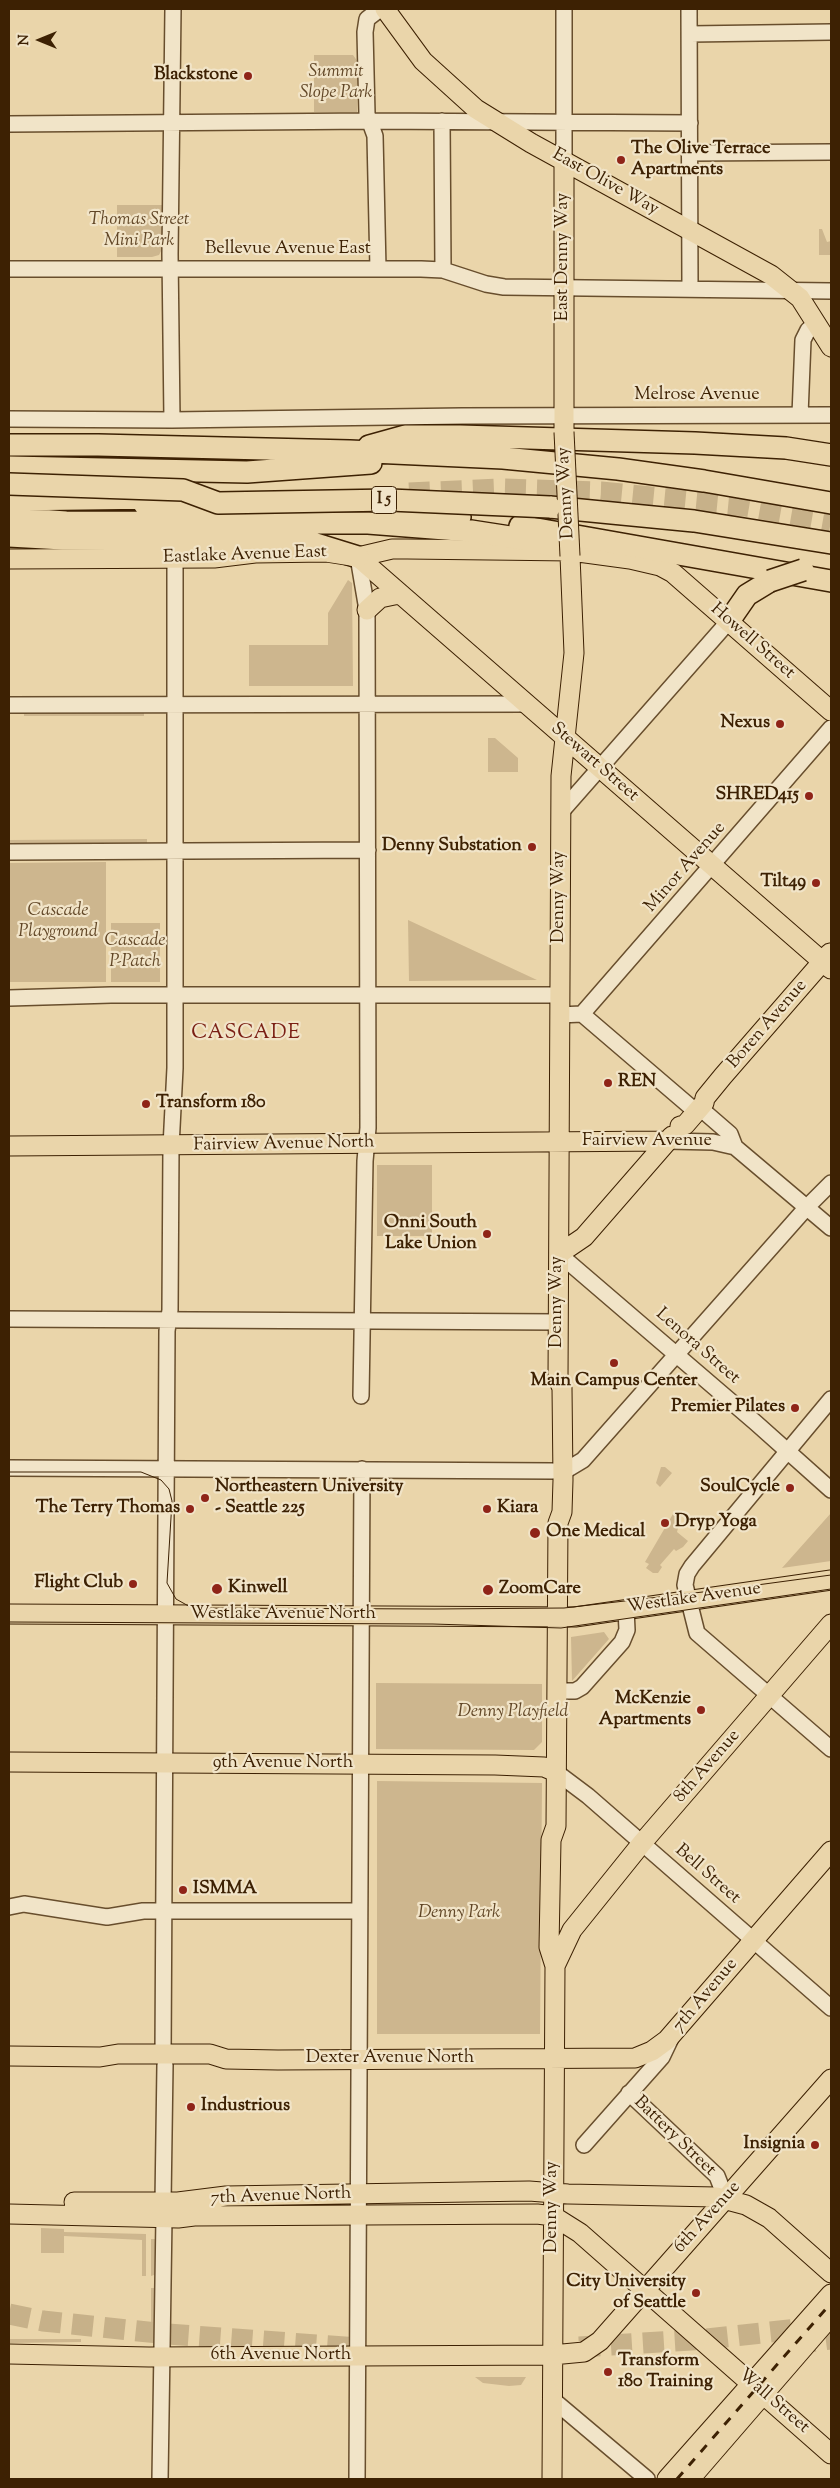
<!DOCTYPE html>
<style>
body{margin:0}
#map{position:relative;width:840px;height:2488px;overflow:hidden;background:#ead5aa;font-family:"Sorts Mill Goudy",serif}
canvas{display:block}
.frame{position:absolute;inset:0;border:10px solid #3d2103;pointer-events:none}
.north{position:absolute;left:15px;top:15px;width:50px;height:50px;-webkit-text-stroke:4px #f1e4c8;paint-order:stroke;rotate:270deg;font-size:14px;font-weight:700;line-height:20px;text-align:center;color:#3d2103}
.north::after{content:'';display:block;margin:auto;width:18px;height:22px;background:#3d2103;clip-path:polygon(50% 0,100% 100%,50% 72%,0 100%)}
</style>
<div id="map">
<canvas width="840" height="2488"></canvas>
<div class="frame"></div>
<div class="north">N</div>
</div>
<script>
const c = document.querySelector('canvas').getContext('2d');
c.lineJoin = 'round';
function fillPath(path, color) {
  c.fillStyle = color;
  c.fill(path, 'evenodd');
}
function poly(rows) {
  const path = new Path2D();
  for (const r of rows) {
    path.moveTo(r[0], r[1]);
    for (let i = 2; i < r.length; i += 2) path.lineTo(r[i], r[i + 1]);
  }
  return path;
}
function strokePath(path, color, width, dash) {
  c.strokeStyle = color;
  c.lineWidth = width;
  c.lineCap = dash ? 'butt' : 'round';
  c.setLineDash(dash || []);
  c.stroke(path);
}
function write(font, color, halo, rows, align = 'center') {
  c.font = font + ' "Sorts Mill Goudy",serif';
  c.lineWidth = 4.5;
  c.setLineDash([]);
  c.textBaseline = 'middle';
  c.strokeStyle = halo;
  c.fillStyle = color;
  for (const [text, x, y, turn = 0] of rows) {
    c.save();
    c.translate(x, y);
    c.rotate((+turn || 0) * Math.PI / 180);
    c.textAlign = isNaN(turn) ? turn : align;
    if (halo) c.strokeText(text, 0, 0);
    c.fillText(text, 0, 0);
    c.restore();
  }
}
const green = poly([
 [314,55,353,55,358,62,357,112,314,112],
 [117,205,162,205,162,249,159,255,152,257,117,257],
 [819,229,822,229,827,242,831,241,831,255,819,255],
 [348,580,352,583,353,686,249,686,249,645,328,645,328,613],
 [24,711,144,711,144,716,24,716],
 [488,738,495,738,518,758,518,772,488,772],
 [147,839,147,845,9,847,9,840],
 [106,862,106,982,9,982,9,863],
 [408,920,537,980,409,981],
 [111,923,160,923,160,982,111,982],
 [377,1165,432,1165,432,1236,377,1236],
 [661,1467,665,1467,672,1473,660,1487,656,1483],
 [831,1513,831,1561,782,1568],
 [673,1514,681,1521,676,1526,678,1528,677,1532,688,1541,683,1547,676,1551,674,1549,660,1565,662,1567,658,1573,653,1573,646,1568,649,1564,645,1562],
 [604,1632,609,1639,572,1681,571,1637],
 [376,1683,542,1684,542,1742,534,1750,376,1749],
 [377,1781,542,1783,540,2034,377,2034],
 [41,2228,64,2229,64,2232,146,2234,146,2276,142,2276,142,2240,64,2236,64,2253,41,2253],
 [151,2239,157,2239,157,2274,151,2276],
 [151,2288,157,2288,157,2332,151,2332],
 [9,2339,81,2339,81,2342,9,2343],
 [475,2377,526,2377,521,2385,509,2386,483,2383]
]);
const highwayTunnel = poly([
 [409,493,502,489,601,492,745,506,831,521],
 [9,2314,43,2321,167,2334,359,2348],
 [794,2344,831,2339],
 [579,2347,707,2339,816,2327]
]);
const minor = poly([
 [564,9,564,161],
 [689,9,690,289],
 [690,34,831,32],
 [442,121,443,270],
 [9,124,371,121,690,123],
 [690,153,831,152],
 [9,269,421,269,443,270,486,284,504,287,831,291],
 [378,269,375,136,367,114,365,32,367,19,380,9],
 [800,415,803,340,808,330,817,323],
 [9,419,172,420,462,416,831,415],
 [172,420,170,254,173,9],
 [358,557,367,610,368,1128,365,1161,361,1396],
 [9,705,526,704],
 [561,812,729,621],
 [9,852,368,850],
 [9,998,111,995,559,995],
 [582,1014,693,1109],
 [559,1015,582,1014,831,728],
 [700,1108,730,1134,735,1147,831,1228],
 [668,1141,713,1142,735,1147],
 [559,1254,756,1423,831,1490],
 [9,1319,558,1322],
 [831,1399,692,1566,687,1574,685,1585,697,1633,831,1749],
 [9,1468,553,1471],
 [563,1472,583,1460,807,1207,831,1183],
 [557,1691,575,1691,582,1687,622,1642,627,1630,626,1609],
 [556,1772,588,1796,831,2008],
 [9,1907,24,1904,107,1917,143,1911,359,1911],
 [163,2054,167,1331,170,1310,171,1147,175,1068,175,559],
 [629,2093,717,2176,726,2199],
 [584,2145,662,2057,672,2036],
 [163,2202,165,2065],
 [552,2399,647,2479],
 [160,2479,164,2217],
 [357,2479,362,1469]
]);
const major = poly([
 [385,9,423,61,476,109,531,143,771,275,800,298,831,347],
 [564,432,564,161],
 [358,557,831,969],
 [9,559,214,558,255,553,326,552,358,557,392,549,407,549,571,551,630,559,660,566,673,573,831,711],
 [367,610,380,598,399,594],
 [680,1126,685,1125,704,1103,705,1098,723,1076,830,953],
 [9,1146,668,1141],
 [559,1254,584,1237,672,1136],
 [9,1614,575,1617,831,1580],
 [9,1762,495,1765,544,1767,556,1772],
 [555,1966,549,1947,551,1840,556,1826,558,1523,562,1512,563,1480,562,1388,558,1379,561,776,574,653,570,556],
 [555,1966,572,1930,642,1843,831,1624],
 [9,2056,100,2057,118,2054,210,2054,226,2059,278,2060,635,2058,652,2051,667,2040,831,1851],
 [74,2202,178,2202,226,2196,529,2191,568,2194,716,2197,746,2205,769,2218,831,2273],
 [9,2214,178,2218,194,2216,537,2214,553,2216,580,2233,831,2454],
 [9,2354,149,2357,358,2356,552,2355,584,2352,600,2341,831,2079],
 [552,2479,555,1966,557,1954],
 [667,2479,831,2294],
 [690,2479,831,2316]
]);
const highway = poly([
 [9,445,98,445,350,451,503,458,618,469,704,481,831,503],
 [369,446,405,436,460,436,695,443,786,448,831,455],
 [9,467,247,472,371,463],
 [9,500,158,498],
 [144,504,216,503],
 [550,507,694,521,831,543],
 [393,509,460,517],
 [9,518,66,522,368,523,471,531,529,540,571,551],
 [520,526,831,581],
 [9,536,63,539,285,539,303,540,358,557],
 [729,621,747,595,770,581]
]);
const tram = poly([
 [9,1472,141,1472,161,1480,169,1489,172,1501,167,1583,176,1599,192,1608,434,1609,564,1608,720,1590,831,1575],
 [9,1622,433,1624,561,1628,831,1589]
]);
const rail = poly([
 [677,2479,831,2303]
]);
const majorBridge = poly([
 [564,432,570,556]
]);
const highwayBridge = poly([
 [9,484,183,490,218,503,390,500,550,507],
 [770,581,803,570]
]);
const markers = [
 [248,76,5,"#8f2418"],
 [621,160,5,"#8f2418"],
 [780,724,5,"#8f2418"],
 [809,796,5,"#8f2418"],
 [532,847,5,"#8f2418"],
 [816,883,5,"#8f2418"],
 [608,1083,5,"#8f2418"],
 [146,1104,5,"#8f2418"],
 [487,1234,5,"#8f2418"],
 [614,1363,5,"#8f2418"],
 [795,1408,5,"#8f2418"],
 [790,1488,5,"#8f2418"],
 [205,1498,5,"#8f2418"],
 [190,1509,5,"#8f2418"],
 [487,1509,5,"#8f2418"],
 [665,1523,5,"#8f2418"],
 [535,1533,6,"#8f2418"],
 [133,1584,5,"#8f2418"],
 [217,1589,6,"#8f2418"],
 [488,1590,6,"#8f2418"],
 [701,1710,5,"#8f2418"],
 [183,1890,5,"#8f2418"],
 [191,2107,5,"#8f2418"],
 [815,2145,5,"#8f2418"],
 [696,2293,5,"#8f2418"],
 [608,2372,5,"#8f2418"]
];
const shields = [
 [384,500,25]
];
const shieldNames = [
 ["I 5",384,500]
];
const parkNames = [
 ["Summit",336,73],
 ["Slope Park",336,94],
 ["Thomas Street",139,221],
 ["Mini Park",139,242],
 ["Cascade",58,912],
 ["Playground",58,933],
 ["Cascade",135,942],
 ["P-Patch",135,963],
 ["Denny Playfield",513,1713],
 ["Denny Park",459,1914]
];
const poiNames = [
 ["Blackstone",238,76],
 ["The Olive Terrace",631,150,"left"],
 ["Apartments",631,171,"left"],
 ["Nexus",770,724],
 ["SHRED415",799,796],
 ["Denny Substation",522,847],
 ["Tilt49",806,883],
 ["REN",618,1083,"left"],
 ["Transform 180",156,1104,"left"],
 ["Onni South",477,1224],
 ["Lake Union",477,1245],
 ["Main Campus Center",614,1382,"center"],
 ["Premier Pilates",785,1408],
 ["Northeastern University",215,1488,"left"],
 ["- Seattle 225",215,1509,"left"],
 ["SoulCycle",780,1488],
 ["The Terry Thomas",180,1509],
 ["Kiara",497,1509,"left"],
 ["Dryp Yoga",675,1523,"left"],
 ["One Medical",546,1533,"left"],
 ["Flight Club",123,1584],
 ["Kinwell",228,1589,"left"],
 ["ZoomCare",499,1590,"left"],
 ["McKenzie",691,1700],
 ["Apartments",691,1721],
 ["ISMMA",193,1890,"left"],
 ["Industrious",201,2107,"left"],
 ["Insignia",805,2145],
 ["City University",686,2283],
 ["of Seattle",686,2304],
 ["Transform",618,2362,"left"],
 ["180 Training",618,2383,"left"]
];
const streetNames = [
 ["East Olive Way",605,183,29],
 ["Bellevue Avenue East",288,250],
 ["East Denny Way",564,257,-90],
 ["Melrose Avenue",697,396],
 ["Denny Way",567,493,-93],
 ["Eastlake Avenue East",245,556,-2],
 ["Howell Street",752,642,41],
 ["Stewart Street",594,763,41],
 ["Minor Avenue",686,868,-49],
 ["Denny Way",560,897,-90],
 ["Boren Avenue",768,1025,-49],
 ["Fairview Avenue",647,1142],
 ["Fairview Avenue North",284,1145,-1],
 ["Denny Way",558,1302,-90],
 ["Lenora Street",697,1347,41],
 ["Westlake Avenue",694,1599,-8],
 ["Westlake Avenue North",283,1615],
 ["9th Avenue North",283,1764],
 ["8th Avenue",708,1767,-49],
 ["Bell Street",707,1875,41],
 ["7th Avenue",706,1996,-50],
 ["Dexter Avenue North",390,2059],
 ["Battery Street",674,2137,44],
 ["7th Avenue North",281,2197,-2],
 ["Denny Way",553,2207,-90],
 ["6th Avenue",708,2218,-48],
 ["6th Avenue North",281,2356],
 ["Wall Street",773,2402,41]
];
const quarterNames = [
 ["CASCADE",246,1035]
];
fillPath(green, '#cdb68e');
strokePath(highwayTunnel, '#c7b189', 21, [21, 11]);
strokePath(minor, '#684e2d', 18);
strokePath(major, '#3d2103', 21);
strokePath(highway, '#3d2103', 24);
strokePath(minor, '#f1e4c8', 15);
strokePath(major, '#ead5aa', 19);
strokePath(highway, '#ead5aa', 21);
strokePath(tram, '#3d2103', 1);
strokePath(rail, '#3d2103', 3, [9, 9]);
strokePath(majorBridge, '#3d2103', 21, []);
strokePath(highwayBridge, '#3d2103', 24, []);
strokePath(majorBridge, '#ead5aa', 19);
strokePath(highwayBridge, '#ead5aa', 21);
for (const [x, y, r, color] of markers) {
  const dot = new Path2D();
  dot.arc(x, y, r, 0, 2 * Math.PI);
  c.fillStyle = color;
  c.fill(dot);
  strokePath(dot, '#f1e4c8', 2);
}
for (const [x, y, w] of shields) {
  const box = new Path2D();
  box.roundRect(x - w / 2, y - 13.5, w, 27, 4);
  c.fillStyle = '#f1e4c8';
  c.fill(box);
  strokePath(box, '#3d2103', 1);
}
write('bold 16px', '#3d2103', null, shieldNames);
write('italic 18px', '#614626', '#f1e4c8', parkNames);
write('bold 18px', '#3d2103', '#f1e4c8', poiNames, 'right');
write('18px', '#3d2103', '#f1e4c8', streetNames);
c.letterSpacing = '1px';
write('20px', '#7a1f14', '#f1e4c8', quarterNames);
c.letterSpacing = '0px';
</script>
